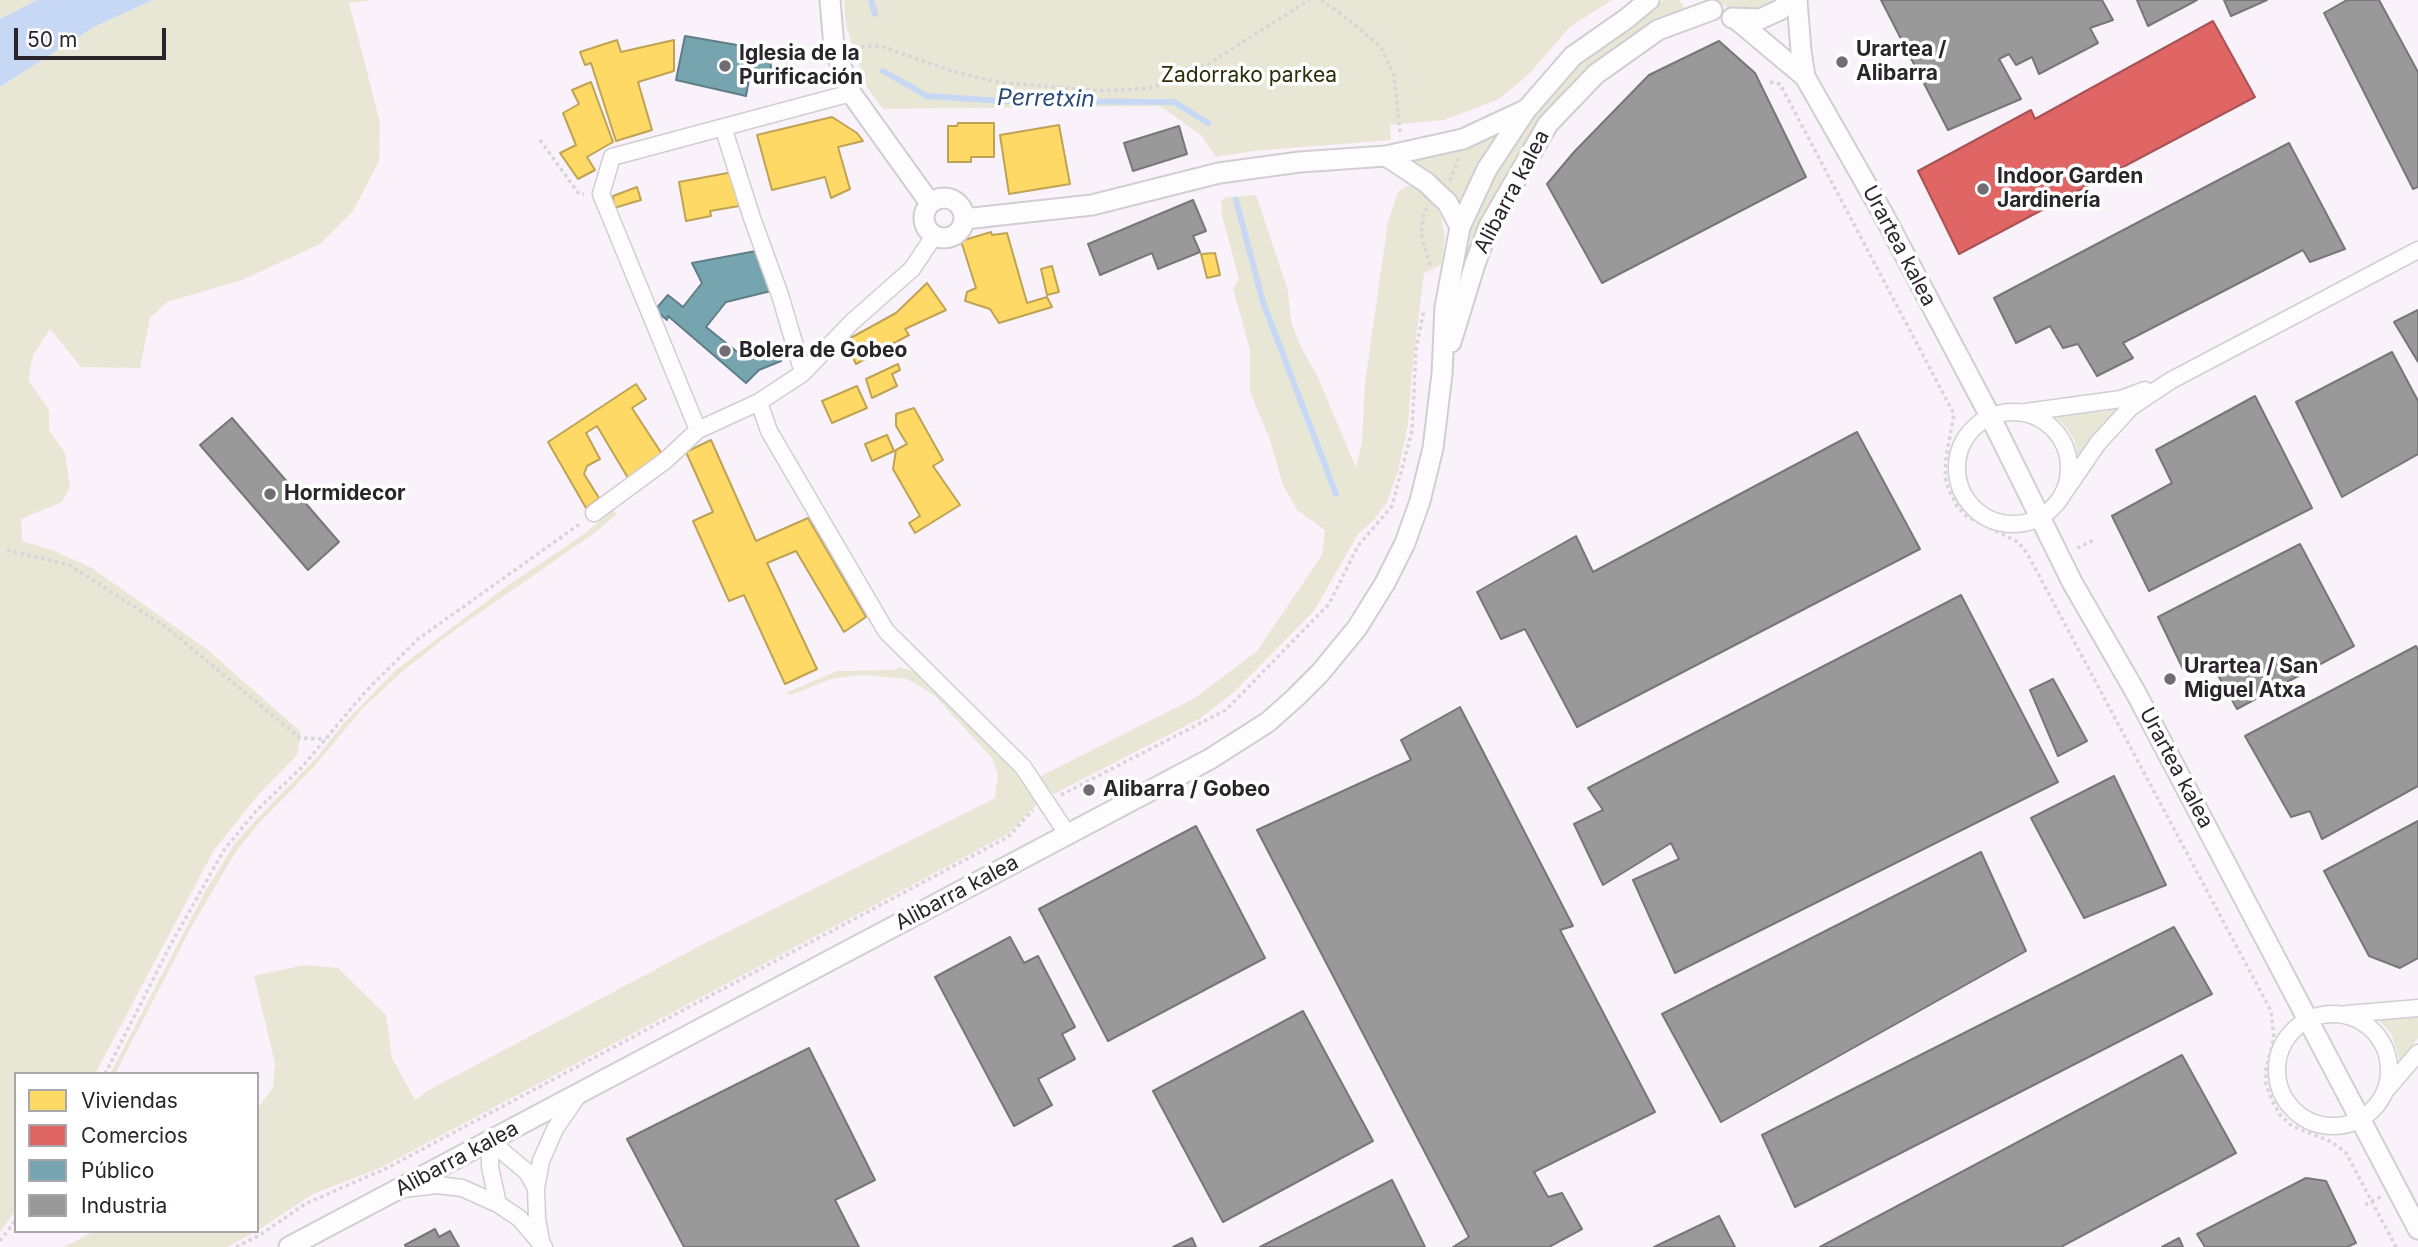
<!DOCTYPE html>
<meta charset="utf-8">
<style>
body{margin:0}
#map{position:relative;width:2418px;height:1247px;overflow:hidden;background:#f9f2fa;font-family:Inter,sans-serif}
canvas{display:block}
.legend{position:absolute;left:14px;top:1072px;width:245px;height:161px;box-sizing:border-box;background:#fff;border:2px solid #aaa7aa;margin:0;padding:9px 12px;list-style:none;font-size:21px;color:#2a242b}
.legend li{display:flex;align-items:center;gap:14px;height:35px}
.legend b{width:35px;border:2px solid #aaa7aa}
.scale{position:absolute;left:14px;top:28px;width:152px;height:32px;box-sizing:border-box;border:4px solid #2a242b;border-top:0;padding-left:9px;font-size:21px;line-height:24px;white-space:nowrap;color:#2a242b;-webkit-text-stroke:5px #fff;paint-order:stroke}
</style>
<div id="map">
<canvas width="2418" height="1247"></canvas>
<ul class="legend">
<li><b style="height:19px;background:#ffd966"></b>Viviendas</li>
<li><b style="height:19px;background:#e06666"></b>Comercios</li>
<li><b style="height:19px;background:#76a5af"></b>Público</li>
<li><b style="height:19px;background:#999"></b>Industria</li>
</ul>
<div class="scale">50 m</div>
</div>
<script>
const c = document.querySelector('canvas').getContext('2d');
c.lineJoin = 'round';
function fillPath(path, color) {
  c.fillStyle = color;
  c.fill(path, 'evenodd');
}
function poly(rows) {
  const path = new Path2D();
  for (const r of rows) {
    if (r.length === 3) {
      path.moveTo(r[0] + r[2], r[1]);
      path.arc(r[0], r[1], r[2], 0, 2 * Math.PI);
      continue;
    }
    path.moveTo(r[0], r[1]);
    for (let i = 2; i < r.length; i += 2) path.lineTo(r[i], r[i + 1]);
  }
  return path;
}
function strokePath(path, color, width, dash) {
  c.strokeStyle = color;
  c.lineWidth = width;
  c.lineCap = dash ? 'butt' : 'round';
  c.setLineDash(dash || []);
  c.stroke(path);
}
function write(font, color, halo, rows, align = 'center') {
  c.font = font + ' Inter,sans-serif';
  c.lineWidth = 7;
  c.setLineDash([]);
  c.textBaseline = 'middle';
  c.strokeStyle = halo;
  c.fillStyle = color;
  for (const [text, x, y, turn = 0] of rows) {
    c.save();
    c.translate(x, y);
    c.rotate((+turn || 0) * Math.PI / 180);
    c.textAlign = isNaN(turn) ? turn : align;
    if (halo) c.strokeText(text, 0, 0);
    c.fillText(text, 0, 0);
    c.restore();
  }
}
const green = poly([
 [0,0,37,0,0,19],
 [153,0,373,0,349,3,380,122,379,161,353,211,320,244,242,280,167,302,150,318,140,368,81,367,50,329,33,355,28,380,49,410,49,430,65,453,70,487,62,502,21,519,22,541,52,550,92,568,208,650,301,732,297,755,258,795,214,850,95,1074,16,1074,16,1210,0,1232,0,87,94,27],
 [844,0,1612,0,1570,27,1530,73,1499,99,1444,120,1390,125,1391,140,1253,151,1216,157,1201,135,1160,106,883,109,867,87,846,26],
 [1663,0,1679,0,1687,11,1588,75,1465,275,1458,270,1464,241,1499,163,1528,120,1570,70],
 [1716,0,1779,0,1754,11,1730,9],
 [1503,131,1459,206,1457,201,1431,174,1408,161],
 [1408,185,1421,190,1436,207,1441,217,1445,237,1441,265,1424,273,1412,371,1408,425,1398,472,1387,502,1375,519,1358,534,1314,611,1234,692,1201,718,1054,794,1039,777,1195,698,1257,651,1322,555,1325,530,1297,510,1283,485,1269,437,1250,392,1250,350,1233,288,1239,279,1222,216,1221,200,1227,197,1256,195,1288,291,1291,322,1301,347,1318,377,1356,468,1362,442,1365,382,1388,222,1398,192],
 [2137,400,2079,462,2075,441,2066,427,2052,413,2071,414,2106,411],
 [613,510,617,514,593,534,455,630,403,671,362,709,312,769,258,824,235,853,192,926,115,1074,110,1074,206,890,233,846,253,823,318,756,343,724,396,670,503,589,584,534],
 [900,667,918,673,985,737,1032,793,1037,804,1008,834,378,1169,313,1194,257,1231,257,1109,273,1088,275,1063,254,976,304,965,338,968,386,1015,392,1058,415,1100,429,1090,709,941,995,798,998,774,992,758,934,695,907,679,863,675,831,679,791,695,786,693,837,671,894,670],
 [2418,1017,2418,1038,2400,1062,2392,1035,2378,1018],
 [95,1231,257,1231,227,1247,64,1247]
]);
const water = poly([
 [37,0,153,0,94,27,0,87,0,19]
]);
const homes = poly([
 [617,40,621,52,674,40,674,71,638,82,652,130,616,141,591,63,585,65,580,52,617,40],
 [591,82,613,142,587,157,595,170,578,179,560,153,576,145,563,113,579,104,572,90,591,82],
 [832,117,857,133,863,141,838,147,850,189,831,198,825,177,772,190,757,135,832,117],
 [958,123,994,123,994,157,971,157,971,162,948,162,948,126,957,126,958,123],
 [1059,125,1070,184,1009,194,1000,135,1059,125],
 [733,172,739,206,710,211,711,216,686,221,679,182,733,172],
 [637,187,641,200,614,208,613,196,637,187],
 [991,232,992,235,1007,233,1027,303,1047,297,1052,307,999,323,990,309,965,301,967,292,976,288,961,241,991,232],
 [1215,253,1220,275,1207,278,1201,254,1215,253],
 [1052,266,1059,292,1047,295,1041,269,1052,266],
 [927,283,946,310,905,329,909,335,856,364,845,341,896,313,927,283],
 [898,364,900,370,892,374,897,386,872,398,866,379,898,364],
 [636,384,646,399,632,408,662,454,628,478,597,426,586,433,600,459,587,466,584,474,599,498,586,508,548,442,636,384],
 [857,386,867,408,832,423,822,401,857,386],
 [914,408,943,460,933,466,960,505,915,533,909,523,920,516,893,469,896,450,907,444,896,426,896,414,914,408],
 [887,435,894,451,872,461,865,444,887,435],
 [711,440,756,541,808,518,866,617,844,632,796,551,767,563,817,669,785,684,744,595,729,601,693,521,713,512,686,452,711,440]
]);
const shops = poly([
 [2213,21,2255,97,1959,254,1918,171,2031,110,2035,119,2213,21]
]);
const public = poly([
 [685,36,766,50,770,57,771,68,764,77,756,80,749,79,746,96,676,80,685,36],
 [756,251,771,291,726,302,706,327,746,359,768,350,781,361,759,370,746,383,668,316,667,320,655,310,668,295,683,307,702,283,692,263,756,251]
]);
const industry = poly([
 [1881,0,2102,0,2113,20,2090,28,2098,43,2039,74,2032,57,2016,65,2009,54,1999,59,2021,99,1948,130,1881,0],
 [2137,0,2197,0,2148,26,2137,0],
 [2224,0,2267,0,2231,16,2224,0],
 [2347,0,2379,0,2418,72,2418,187,2413,189,2324,13,2347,0],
 [1719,41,1755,73,1806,177,1602,283,1547,184,1574,152,1649,75,1719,41],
 [1179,126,1187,154,1133,171,1124,143,1179,126],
 [2289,143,2345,249,2310,262,2303,250,2123,343,2133,358,2097,376,2078,344,2063,348,2050,326,2016,343,1994,298,2289,143],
 [1193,200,1206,231,1193,236,1200,252,1158,269,1152,253,1100,275,1088,244,1193,200],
 [2418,310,2418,362,2394,322,2418,310],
 [2392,352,2418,401,2418,454,2342,497,2296,402,2392,352],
 [2255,396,2312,508,2149,591,2112,516,2172,483,2156,450,2255,396],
 [232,418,339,542,308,570,200,445,232,418],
 [1857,432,1920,549,1577,727,1525,629,1501,639,1477,592,1576,536,1593,572,1857,432],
 [2300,544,2354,646,2237,709,2210,661,2183,669,2158,617,2300,544],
 [1961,595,2058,782,1675,973,1633,880,1679,859,1671,843,1603,885,1574,824,1603,810,1588,788,1961,595],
 [2416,646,2418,650,2418,786,2322,839,2310,811,2291,817,2245,736,2416,646],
 [2053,679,2087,741,2058,756,2030,690,2053,679],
 [1460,707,1573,926,1560,930,1655,1112,1534,1172,1548,1197,1562,1193,1582,1229,1549,1247,1453,1247,1469,1237,1257,830,1411,760,1401,740,1460,707],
 [2114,776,2166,885,2084,918,2031,818,2114,776],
 [2418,821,2418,958,2400,968,2369,956,2324,871,2418,821],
 [1196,826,1265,958,1108,1041,1039,909,1196,826],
 [1981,852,2026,951,1721,1122,1662,1014,1981,852],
 [2174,927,2212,994,1795,1207,1762,1135,2174,927],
 [1010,937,1024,963,1038,956,1075,1027,1062,1034,1075,1059,1038,1079,1052,1105,1014,1126,935,977,1010,937],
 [1303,1011,1373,1141,1223,1222,1153,1091,1303,1011],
 [809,1048,875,1180,835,1200,859,1247,684,1247,627,1139,809,1048],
 [2182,1055,2236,1153,2061,1247,1820,1247,2182,1055],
 [2306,1178,2326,1181,2356,1243,2347,1247,2205,1247,2197,1234,2306,1178],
 [1392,1180,1425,1247,1260,1247,1392,1180],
 [1719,1216,1735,1247,1654,1247,1719,1216],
 [435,1229,439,1237,450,1231,459,1247,406,1247,405,1245,435,1229],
 [1192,1238,1196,1247,1173,1247,1192,1238],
 [2179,1238,2183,1247,2162,1247,2179,1238]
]);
const stream = poly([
 [871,0,875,14],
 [883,71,927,96,1002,101,1174,102,1208,123],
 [1236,200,1263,302,1336,494]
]);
const path = poly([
 [1321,0,1349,20,1381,47,1394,76,1400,132],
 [854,47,880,46,952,71,997,82,1100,91,1151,88,1210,63,1309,0],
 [1770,82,1780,84,1954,414,1946,458,1945,476,1948,488,1957,506,1966,516,2018,542,2027,553,2271,1011,2274,1038,2266,1069,2266,1084,2272,1100,2280,1115,2292,1126,2332,1142,2346,1153,2396,1247],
 [540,140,579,194,584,194],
 [1450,181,1458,159],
 [1427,208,1424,212,1421,234,1431,268],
 [2077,548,2094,540],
 [7,550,69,565,166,627,300,738,326,739],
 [1061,795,1226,710,1329,604,1358,546,1392,506,1412,431,1416,349,1424,310],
 [105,1074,171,944,224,850,256,811,302,767,366,691,418,639,581,523],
 [2365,1205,2382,1196],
 [0,1241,16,1220],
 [236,1247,260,1235,305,1204,387,1168,1008,837,1033,810]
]);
const minor = poly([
 [723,127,752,218,780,295,803,373],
 [759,402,769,431,886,631,1023,767,1068,835],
 [2013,468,56],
 [2026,412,2121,399,2145,390],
 [698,430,601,194,612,157,851,93],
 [2063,494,2098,443,2131,407,2170,381,2418,250],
 [594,513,666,460,698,430,759,402,803,373,852,322,912,269,934,236],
 [2347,1014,2418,1008],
 [2333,1070,56],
 [2386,1090,2418,1053],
 [490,1141,527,1172,536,1188],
 [490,1141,490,1167,498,1204],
 [403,1189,437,1185,462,1188,498,1204,519,1218,544,1247],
 [541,1240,537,1219,536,1188,541,1161,555,1129,579,1094]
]);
const tertiary = poly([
 [830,0,834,47,851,93,930,203],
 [1797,0,1801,51,1805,77],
 [1732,18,1760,19,1780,10,1790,0],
 [1737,20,1805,77,1882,212,1990,416,2072,582,2136,693,2418,1229],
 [1386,156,1427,183,1439,195,1447,202,1460,227],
 [944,218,20],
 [964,219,1092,205,1219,173,1300,162,1386,156,1463,139,1525,110],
 [1451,342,1475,264,1489,226,1548,124,1596,74,1658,30,1712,10],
 [289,1247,1210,759,1268,722,1296,697,1320,673,1357,628,1385,583,1405,543,1420,501,1433,448,1442,374,1445,307,1460,227,1487,169,1526,110,1573,56,1626,19,1649,0]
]);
const markers = [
 [1842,62,7,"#726c73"],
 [725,66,7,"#726c73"],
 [1983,189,7,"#726c73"],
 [725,351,7,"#726c73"],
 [270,494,7,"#726c73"],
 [2170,679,7,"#726c73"],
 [1089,790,7,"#726c73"]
];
const poiNames = [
 ["Urartea /",1856,50],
 ["Alibarra",1856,74],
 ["Iglesia de la",739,54],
 ["Purificación",739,78],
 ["Indoor Garden",1997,177],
 ["Jardinería",1997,201],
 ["Bolera de Gobeo",739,351],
 ["Hormidecor",284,494],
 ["Urartea / San",2184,667],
 ["Miguel Atxa",2184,691],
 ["Alibarra / Gobeo",1103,790]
];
const parkNames = [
 ["Zadorrako parkea",1249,76]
];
const streetNames = [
 ["Alibarra kalea",1512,192,-62],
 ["Urartea kalea",1899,246,62],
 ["Urartea kalea",2176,768,62],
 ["Alibarra kalea",957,893,-28],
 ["Alibarra kalea",457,1159,-28]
];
const waterNames = [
 ["Perretxin",1046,99,1]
];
fillPath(green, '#e8e7d6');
fillPath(water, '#c7d8f5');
fillPath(homes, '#ffd966');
strokePath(homes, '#bfa354', 2);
fillPath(shops, '#e06666');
strokePath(shops, '#a95254', 2);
fillPath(public, '#76a5af');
strokePath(public, '#5f7e87', 2);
fillPath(industry, '#999');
strokePath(industry, '#787678', 2);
strokePath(stream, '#c7d8f5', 6);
strokePath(minor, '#d2ccd3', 19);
strokePath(tertiary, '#d2ccd3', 23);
strokePath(path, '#d7d5d7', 3.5, [3.5, 3.5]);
strokePath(minor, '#fefdfe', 16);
strokePath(tertiary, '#fefdfe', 19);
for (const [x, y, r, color] of markers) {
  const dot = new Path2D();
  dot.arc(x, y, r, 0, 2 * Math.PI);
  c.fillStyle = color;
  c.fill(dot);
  strokePath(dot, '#fff', 2.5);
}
write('bold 21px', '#2a242b', '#fff', poiNames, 'left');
write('21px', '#2c2e0a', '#fff', parkNames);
write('21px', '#2a242b', '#fff', streetNames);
write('italic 23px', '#274979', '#fff', waterNames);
</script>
